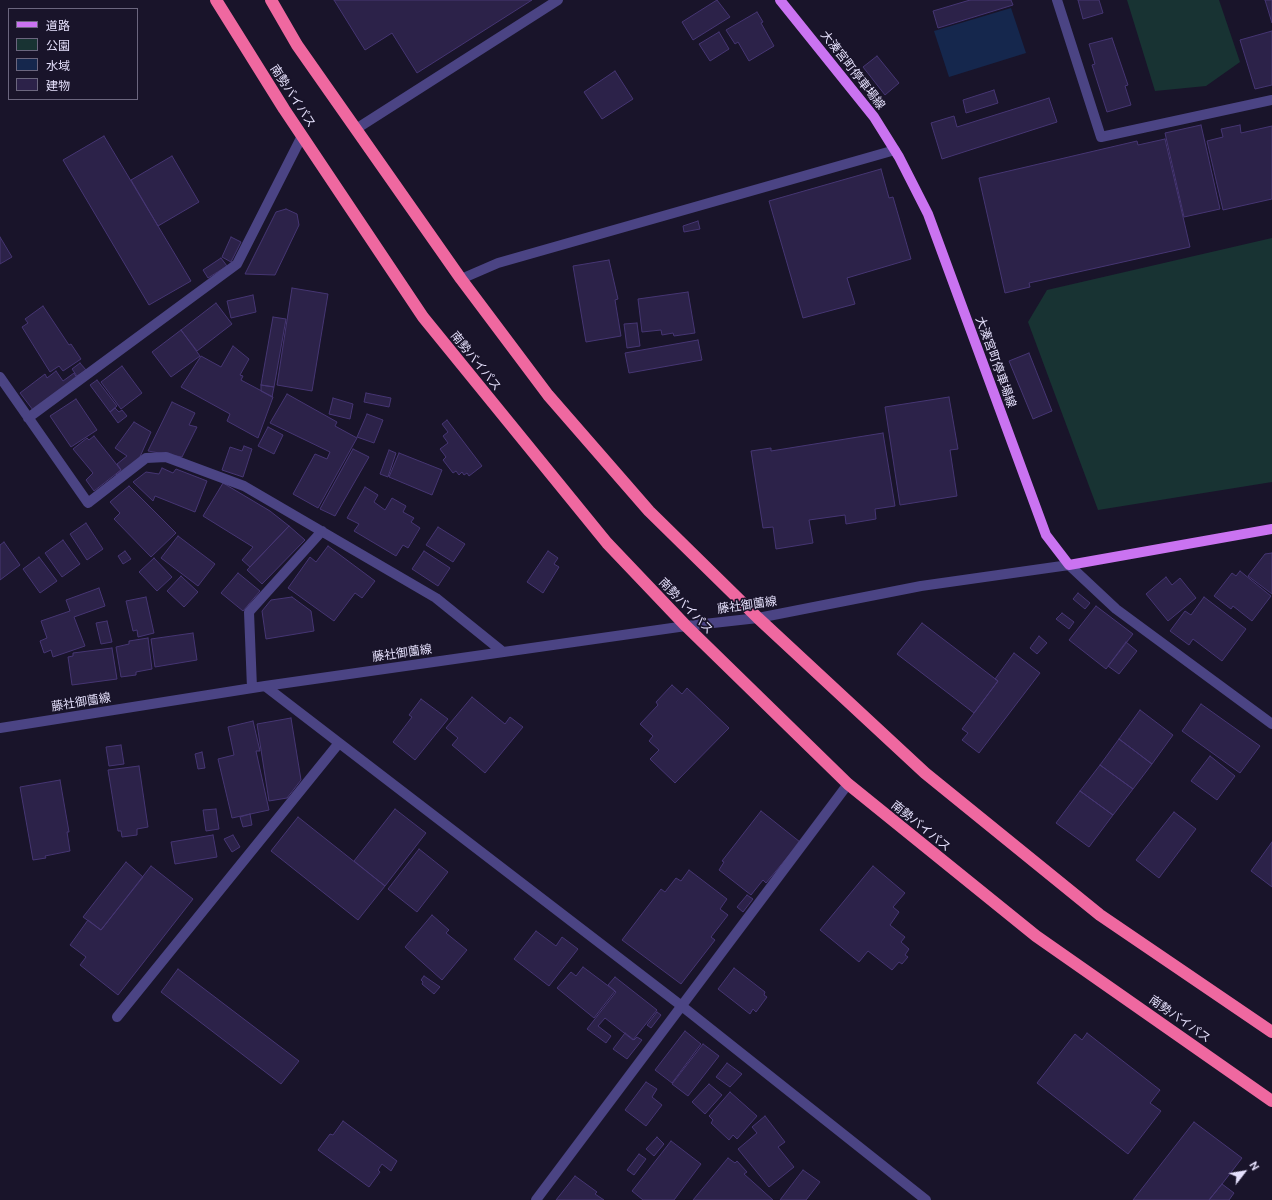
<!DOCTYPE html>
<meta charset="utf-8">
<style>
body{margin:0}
#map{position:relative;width:1272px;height:1200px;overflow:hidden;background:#19142a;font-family:Ubuntu,"Noto Sans JP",sans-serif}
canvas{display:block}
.legend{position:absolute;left:8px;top:8px;width:130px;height:92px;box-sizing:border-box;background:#19142a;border:1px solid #6b667e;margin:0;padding:5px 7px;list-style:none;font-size:12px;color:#e5e0fc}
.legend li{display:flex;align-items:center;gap:8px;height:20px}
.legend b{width:20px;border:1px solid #6b667e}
.north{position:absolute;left:1224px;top:1152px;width:40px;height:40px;-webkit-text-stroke:3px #19142a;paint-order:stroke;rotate:59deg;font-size:11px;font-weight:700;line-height:16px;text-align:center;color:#e5e0fc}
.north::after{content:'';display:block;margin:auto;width:14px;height:18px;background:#e5e0fc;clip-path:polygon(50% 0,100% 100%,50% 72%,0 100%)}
</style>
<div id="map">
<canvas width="1272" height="1200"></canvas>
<ul class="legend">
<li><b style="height:5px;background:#ca73f1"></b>道路</li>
<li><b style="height:11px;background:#183333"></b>公園</li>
<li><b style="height:11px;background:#15274d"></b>水域</li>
<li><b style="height:11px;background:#2c2249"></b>建物</li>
</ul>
<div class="north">N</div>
</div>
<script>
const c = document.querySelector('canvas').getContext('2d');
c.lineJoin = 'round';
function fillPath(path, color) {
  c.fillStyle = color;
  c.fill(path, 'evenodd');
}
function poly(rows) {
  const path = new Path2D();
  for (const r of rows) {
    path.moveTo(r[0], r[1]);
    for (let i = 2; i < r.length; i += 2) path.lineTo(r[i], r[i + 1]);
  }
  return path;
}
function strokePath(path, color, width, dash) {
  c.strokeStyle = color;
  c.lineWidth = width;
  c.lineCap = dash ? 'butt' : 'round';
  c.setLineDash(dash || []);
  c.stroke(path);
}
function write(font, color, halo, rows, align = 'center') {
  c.font = font + ' Ubuntu,"Noto Sans JP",sans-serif';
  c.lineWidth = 3.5;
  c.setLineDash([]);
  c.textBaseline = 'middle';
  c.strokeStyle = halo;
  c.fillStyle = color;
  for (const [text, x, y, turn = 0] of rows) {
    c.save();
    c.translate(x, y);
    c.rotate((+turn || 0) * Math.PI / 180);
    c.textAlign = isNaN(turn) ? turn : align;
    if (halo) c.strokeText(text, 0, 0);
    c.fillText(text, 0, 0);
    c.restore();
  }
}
const green = poly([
 [1127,0,1219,0,1240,62,1206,86,1155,91],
 [1272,238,1272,482,1098,510,1028,322,1047,290]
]);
const water = poly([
 [1011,8,1026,53,949,77,934,31]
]);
const building = poly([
 [334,0,532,0,417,73,392,33,365,50,334,0],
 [717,0,730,17,693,40,682,22,717,0],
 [970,0,1011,0,1013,5,938,28,933,11,970,0],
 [1078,0,1099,0,1103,13,1083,19,1078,0],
 [1265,0,1272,0,1272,23,1265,0],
 [757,12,763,22,761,23,774,46,749,61,738,42,735,44,726,30,757,12],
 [1272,31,1272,85,1255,89,1240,40,1272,31],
 [719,32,729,49,710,61,699,44,719,32],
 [1112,38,1128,85,1125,86,1131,105,1107,112,1092,65,1095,64,1089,44,1112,38],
 [877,56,899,83,885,95,863,67,877,56],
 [615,71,633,99,602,119,584,92,615,71],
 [994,90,998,103,966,113,963,100,994,90],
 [1049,98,1057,122,942,159,931,123,954,116,957,127,1049,98],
 [1201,125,1220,209,1184,217,1165,133,1201,125],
 [1240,125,1241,133,1272,126,1272,199,1223,210,1207,141,1223,137,1221,129,1240,125],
 [104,136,191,281,149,305,63,160,104,136],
 [1165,139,1190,247,1029,283,1030,287,1005,293,979,178,1137,141,1138,145,1165,139],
 [172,156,199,202,158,226,131,180,172,156],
 [881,169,889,198,893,197,911,259,847,278,855,304,803,318,769,201,881,169],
 [286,209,297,214,299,225,275,275,245,274,276,212,286,209],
 [698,221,700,229,684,232,683,226,698,221],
 [0,237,12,257,0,264,0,237],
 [231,237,241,242,231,262,222,257,231,237],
 [221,258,227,266,208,278,203,270,221,258],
 [609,260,618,299,615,300,621,336,586,342,573,266,609,260],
 [292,288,328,294,312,391,277,385,292,288],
 [688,292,695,333,674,336,673,333,662,335,661,330,642,332,638,299,688,292],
 [253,295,256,312,231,318,227,301,253,295],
 [216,303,232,324,197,351,181,330,216,303],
 [43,306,69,345,71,344,81,359,63,371,59,366,50,372,22,327,28,323,25,319,43,306],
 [273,317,286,319,274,387,261,385,273,317],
 [637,323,640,346,627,348,624,324,637,323],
 [181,330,200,356,171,377,152,352,181,330],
 [698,340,702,360,629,373,625,353,698,340],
 [233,346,249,359,240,375,243,376,241,380,273,397,258,438,227,421,230,414,181,387,201,356,221,367,233,346],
 [1029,353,1052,411,1033,419,1009,361,1029,353],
 [80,363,86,370,77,376,72,369,80,363],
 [122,366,142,393,121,409,101,382,122,366],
 [56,371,63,381,74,373,77,378,33,410,20,393,45,374,47,378,56,371],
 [97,380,117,406,110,412,90,385,97,380],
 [261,385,274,387,272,397,261,391,261,385],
 [366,393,391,398,389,407,364,402,366,393],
 [287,394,337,422,335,426,357,438,318,508,293,494,315,454,327,459,330,452,270,423,287,394],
 [949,397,958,449,950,450,957,496,900,505,885,407,949,397],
 [333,398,353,404,350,419,329,414,333,398],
 [76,399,97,430,71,447,50,416,76,399],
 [172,402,195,413,189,425,197,427,182,457,148,451,172,402],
 [115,408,119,412,122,410,127,416,118,423,110,412,115,408],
 [367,414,383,420,374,443,357,437,367,414],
 [447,420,482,466,469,476,467,473,464,475,462,472,459,475,456,471,453,473,443,460,446,457,440,449,448,443,443,436,448,432,442,424,447,420],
 [134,422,151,432,139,459,118,476,116,474,121,470,117,464,127,456,115,448,134,422],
 [268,427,283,435,274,454,258,446,268,427],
 [883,433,895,506,875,509,876,519,846,524,845,515,809,520,813,543,776,549,773,527,763,528,751,451,771,448,771,451,883,433],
 [94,436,121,470,94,491,86,480,93,473,73,449,87,438,89,440,94,436],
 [244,446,252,449,243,477,222,470,230,447,242,451,244,446],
 [353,449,369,457,335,516,320,509,353,449],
 [389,450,396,453,388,477,380,474,389,450],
 [399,453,442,470,432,495,389,477,399,453],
 [162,468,173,473,176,469,207,481,195,512,155,496,153,501,133,482,146,472,159,474,162,468],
 [223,483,270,511,289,526,250,567,242,560,253,547,203,516,223,483],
 [129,486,176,533,151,557,114,519,120,513,110,502,129,486],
 [365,487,378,495,374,502,385,510,392,498,406,506,403,512,414,518,411,522,420,528,408,548,403,545,396,556,354,531,359,524,347,518,365,487],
 [86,523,103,549,87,560,70,534,86,523],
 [289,526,305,540,262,584,247,570,289,526],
 [438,527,465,544,453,562,426,545,438,527],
 [178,536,215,564,198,586,161,558,178,536],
 [63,540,80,564,62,577,45,553,63,540],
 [4,542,20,565,0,580,0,545,4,542],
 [328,546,375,581,362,598,355,593,334,621,288,588,310,557,316,562,328,546],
 [125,551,131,559,123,564,118,556,125,551],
 [424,551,450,568,438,586,412,569,424,551],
 [548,551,558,558,554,564,559,567,543,593,527,582,548,551],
 [1272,553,1272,594,1248,576,1265,554,1272,553],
 [39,557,57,581,40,593,23,569,39,557],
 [154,558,172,577,157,591,139,572,154,558],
 [1240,571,1271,596,1252,621,1233,606,1231,609,1214,596,1232,573,1236,576,1240,571],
 [238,573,260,591,243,611,221,593,238,573],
 [181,576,198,592,184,607,167,591,181,576],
 [1166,577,1172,585,1180,578,1196,598,1168,621,1146,594,1166,577],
 [99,588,105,606,74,617,85,646,53,657,51,650,44,653,40,641,47,638,41,621,70,611,66,600,99,588],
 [1078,593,1090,603,1085,609,1073,599,1078,593],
 [146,597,154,633,138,637,137,630,133,631,126,601,146,597],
 [292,597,311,611,314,631,266,639,262,611,271,600,292,597],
 [1204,597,1246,629,1222,661,1193,639,1189,645,1170,631,1185,611,1191,615,1204,597],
 [1096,606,1133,634,1106,669,1069,640,1096,606],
 [1062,613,1074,622,1069,629,1056,619,1062,613],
 [107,621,112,642,101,644,96,623,107,621],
 [922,623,998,681,974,713,897,654,922,623],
 [193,633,197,660,155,667,151,639,193,633],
 [1039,636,1047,643,1037,654,1030,648,1039,636],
 [148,638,152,669,136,672,136,675,121,677,116,647,129,644,129,641,148,638],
 [1126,642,1137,651,1119,674,1108,666,1126,642],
 [112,648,117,679,72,685,68,657,73,656,73,653,112,648],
 [1014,653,1040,673,979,753,962,740,968,733,962,729,998,681,995,679,1014,653],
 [672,685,682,694,687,688,729,728,675,783,650,759,659,750,649,741,653,736,640,724,658,705,656,702,672,685],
 [472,697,505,724,510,717,523,727,485,773,452,745,458,738,446,728,472,697],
 [421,699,448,719,415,760,393,742,412,717,409,715,421,699],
 [1201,704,1260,746,1240,773,1182,731,1201,704],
 [1140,710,1173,735,1152,764,1119,739,1140,710],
 [291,718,301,780,287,798,269,801,257,724,291,718],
 [253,721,260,751,256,751,269,810,232,818,218,759,234,755,228,727,253,721],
 [1119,739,1152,764,1133,789,1100,765,1119,739],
 [121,745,124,764,109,766,106,747,121,745],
 [202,752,205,768,198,769,195,754,202,752],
 [1210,756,1235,776,1217,800,1191,781,1210,756],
 [1100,765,1133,789,1113,815,1080,791,1100,765],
 [139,766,148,827,137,829,137,835,122,837,121,831,118,831,108,770,139,766],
 [60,780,69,832,67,832,70,851,45,856,46,858,33,860,20,787,60,780],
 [1080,791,1113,815,1089,847,1056,823,1080,791],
 [216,809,219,829,206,831,203,810,216,809],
 [395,809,426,833,385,886,354,861,395,809],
 [761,811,800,842,766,883,763,880,751,895,719,870,724,862,722,861,761,811],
 [1174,812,1196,829,1159,878,1136,860,1174,812],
 [250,814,252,825,243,827,240,817,250,814],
 [298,817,385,886,358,920,271,851,298,817],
 [213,835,217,857,175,864,171,842,213,835],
 [233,835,240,847,232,852,224,839,233,835],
 [1272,842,1272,887,1251,871,1272,842],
 [419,849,448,872,417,912,388,889,419,849],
 [126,862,143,877,101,930,83,917,126,862],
 [151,866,193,899,118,995,80,965,86,957,70,945,88,920,101,930,151,866],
 [873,866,905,893,893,907,899,912,890,925,905,937,901,942,909,949,905,955,908,957,902,964,899,962,892,970,868,951,859,962,820,930,873,866],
 [689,870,727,899,720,909,728,915,711,937,715,940,681,984,622,940,661,889,665,892,676,878,681,881,689,870],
 [747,895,753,899,743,912,737,907,747,895],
 [432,915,449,930,446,933,467,950,442,980,405,947,432,915],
 [536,931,556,946,562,937,578,949,549,986,514,959,536,931],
 [583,967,615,991,594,1018,557,988,571,972,576,976,583,967],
 [734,968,765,992,764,995,767,997,756,1012,753,1009,750,1014,718,989,734,968],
 [178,969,299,1061,281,1084,161,992,178,969],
 [424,976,440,987,434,994,422,984,423,982,421,980,424,976],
 [615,977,657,1010,633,1040,605,1018,598,1026,611,1036,606,1043,587,1029,616,992,608,985,615,977],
 [657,1012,661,1015,651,1028,647,1025,657,1012],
 [685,1031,701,1044,672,1083,655,1070,685,1031],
 [625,1033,634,1040,637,1037,642,1040,627,1059,613,1049,625,1033],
 [1087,1033,1160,1090,1150,1103,1161,1111,1128,1154,1037,1083,1075,1034,1082,1040,1087,1033],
 [703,1044,719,1056,688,1096,672,1084,703,1044],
 [727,1063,742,1074,730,1087,716,1077,727,1063],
 [646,1082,657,1089,652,1097,662,1105,646,1126,625,1110,646,1082],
 [709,1084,722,1095,705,1114,692,1102,709,1084],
 [730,1092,757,1116,737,1139,733,1135,729,1140,711,1123,713,1120,709,1116,730,1092],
 [765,1116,785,1142,778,1147,794,1167,769,1187,738,1149,757,1133,752,1127,765,1116],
 [343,1121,397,1161,391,1171,382,1164,378,1170,380,1172,369,1187,318,1150,330,1134,333,1135,343,1121],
 [1194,1122,1242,1158,1222,1184,1209,1200,1133,1200,1194,1122],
 [657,1137,664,1144,654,1156,646,1149,657,1137],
 [671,1141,701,1164,674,1200,643,1200,632,1191,671,1141],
 [639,1154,646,1159,634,1175,627,1170,639,1154],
 [728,1158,735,1163,737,1161,747,1172,744,1174,773,1200,693,1200,728,1158],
 [803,1170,820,1182,806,1200,780,1200,803,1170],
 [575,1176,597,1192,595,1194,604,1200,556,1200,575,1176],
 [1222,1184,1234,1193,1229,1200,1209,1200,1222,1184]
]);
const minor = poly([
 [1057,0,1101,137,1272,100],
 [356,129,558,0],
 [461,279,498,263,895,150],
 [0,377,88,503,146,458,166,457,244,486,436,598,503,652],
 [28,418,237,264,302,136],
 [265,686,683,1007,926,1200],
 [252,688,249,612,322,531],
 [0,728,265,686,686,626,758,618,921,586,1069,565,1116,609,1272,724],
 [117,1017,339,743],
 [536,1200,848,784]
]);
const major = poly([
 [780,0,874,117,899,157,928,214,1046,535,1069,565,1272,529]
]);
const highway = poly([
 [216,0,284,109,423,317,607,543,686,626,848,784,1036,936,1272,1101],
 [271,0,297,45,461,279,548,395,649,511,758,618,925,773,1100,915,1272,1032]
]);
const streetNames = [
 ["大湊宮町停車場線",853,70,52],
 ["南勢バイパス",293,96,57],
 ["南勢バイパス",476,361,51],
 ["大湊宮町停車場線",996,362,70],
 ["藤社御薗線",747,605,-8],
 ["南勢バイパス",686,606,46],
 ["藤社御薗線",402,653,-8],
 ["藤社御薗線",81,702,-9],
 ["南勢バイパス",921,826,39],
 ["南勢バイパス",1180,1019,35]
];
fillPath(green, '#183333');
fillPath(water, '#15274d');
fillPath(building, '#2c2249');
strokePath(building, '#463673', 1);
strokePath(minor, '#4b4484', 10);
strokePath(major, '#ca73f1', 10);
strokePath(highway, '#ef68a0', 12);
write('12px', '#e5e0fc', '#19142a', streetNames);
</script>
